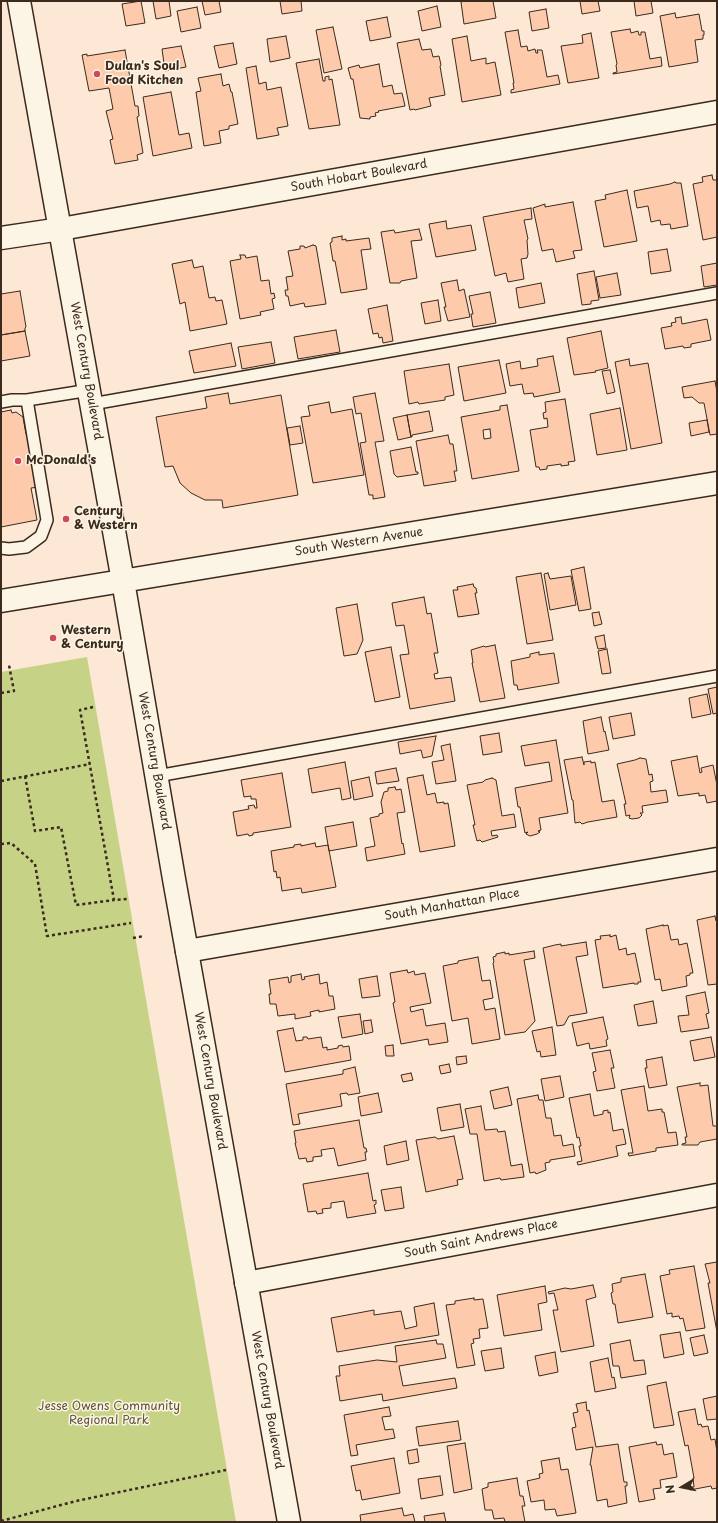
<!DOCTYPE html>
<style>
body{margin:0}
#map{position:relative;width:718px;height:1523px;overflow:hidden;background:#fce8d4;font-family:"Playpen Sans",sans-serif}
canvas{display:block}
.frame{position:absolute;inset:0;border:2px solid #3b2a1e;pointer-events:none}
.north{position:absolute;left:662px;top:1467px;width:40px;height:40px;-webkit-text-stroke:3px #fcf5e5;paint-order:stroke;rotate:260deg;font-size:11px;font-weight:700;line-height:16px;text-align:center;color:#3b2a1e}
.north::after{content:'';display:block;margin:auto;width:14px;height:18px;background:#3b2a1e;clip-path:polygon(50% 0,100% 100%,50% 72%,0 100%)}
</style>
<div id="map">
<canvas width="718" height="1523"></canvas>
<div class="frame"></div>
<div class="north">N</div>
</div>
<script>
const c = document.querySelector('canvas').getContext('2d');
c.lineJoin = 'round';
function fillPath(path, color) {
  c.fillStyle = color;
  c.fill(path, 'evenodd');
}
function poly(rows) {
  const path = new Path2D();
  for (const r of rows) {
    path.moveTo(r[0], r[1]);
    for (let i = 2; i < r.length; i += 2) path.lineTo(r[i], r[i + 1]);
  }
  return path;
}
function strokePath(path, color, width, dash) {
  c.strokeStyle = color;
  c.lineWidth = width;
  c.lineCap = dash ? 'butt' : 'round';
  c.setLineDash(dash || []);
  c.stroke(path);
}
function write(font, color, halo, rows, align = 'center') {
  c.font = font + ' "Playpen Sans",sans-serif';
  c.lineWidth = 3;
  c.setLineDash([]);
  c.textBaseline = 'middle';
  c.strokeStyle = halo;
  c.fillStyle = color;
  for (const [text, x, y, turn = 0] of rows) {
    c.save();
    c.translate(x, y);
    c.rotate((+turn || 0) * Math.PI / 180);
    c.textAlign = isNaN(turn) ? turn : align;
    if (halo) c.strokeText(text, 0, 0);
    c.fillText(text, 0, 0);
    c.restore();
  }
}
const green = poly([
 [87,657,236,1522,1,1522,1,672]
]);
const building = poly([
 [141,1,145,23,126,26,122,4,141,1],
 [153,1,169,1,171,16,156,19,153,1],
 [202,1,219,1,221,12,205,15,202,1],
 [280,1,301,1,302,11,282,14,280,1],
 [464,1,493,1,496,18,464,24,461,2,464,1],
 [580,1,598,1,600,11,582,14,580,1],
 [634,1,651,1,653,13,636,16,634,1],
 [437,6,441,27,422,31,418,11,437,6],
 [197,7,201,28,181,32,177,11,197,7],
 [546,9,549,28,532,31,529,12,546,9],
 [675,13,676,18,699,14,702,31,704,31,704,35,703,35,703,39,695,40,698,62,669,67,660,16,675,13],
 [387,17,391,37,370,41,366,21,387,17],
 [333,27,342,69,324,73,316,30,333,27],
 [630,29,631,33,638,31,639,35,641,35,641,32,645,32,650,59,661,57,662,66,613,74,613,73,617,72,616,65,617,64,611,32,630,29],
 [518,30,521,47,527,46,528,51,535,49,536,53,538,53,537,50,542,50,547,77,558,75,560,84,511,93,511,90,514,89,513,83,514,83,505,32,518,30],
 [591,33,599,78,568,83,561,46,583,43,582,35,591,33],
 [286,36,290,58,270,62,267,39,286,36],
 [467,36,471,61,486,58,486,64,495,62,501,95,462,102,452,39,467,36],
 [419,39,422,50,431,49,433,57,439,56,441,65,440,66,445,95,429,98,431,106,415,110,414,109,410,110,397,43,419,39],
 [233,43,237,64,219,68,214,46,233,43],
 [181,46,186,67,165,71,162,49,181,46],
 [125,50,135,106,138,106,139,116,137,117,143,153,137,155,138,160,115,164,110,140,113,139,106,111,113,109,109,88,89,91,82,55,87,54,87,56,125,50],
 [319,59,323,81,325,81,325,77,329,76,329,80,332,79,340,125,309,129,296,63,319,59],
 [379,64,383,87,392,85,394,94,402,93,405,106,378,111,379,112,375,113,376,116,370,117,370,119,360,118,353,79,351,79,348,68,359,65,360,68,379,64],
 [256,66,259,84,266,82,267,90,281,87,288,126,277,128,279,135,257,139,246,68,256,66],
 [221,74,223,86,229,84,231,92,232,92,238,124,229,126,229,129,219,131,221,143,204,146,196,92,201,91,198,78,221,74],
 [171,92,179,135,189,133,192,148,153,156,143,97,171,92],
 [712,175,713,180,717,180,717,237,703,240,693,184,703,182,702,177,712,175],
 [675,182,676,183,681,183,688,226,671,229,670,224,661,225,660,220,651,222,648,206,637,208,634,191,670,184,675,182],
 [627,190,637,241,604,247,595,201,606,199,605,195,627,190],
 [573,202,582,250,573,251,575,258,556,262,553,249,542,251,533,208,545,204,545,207,573,202],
 [531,208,532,219,524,220,528,239,527,240,528,254,527,258,521,259,524,279,508,282,506,273,495,276,483,217,531,208],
 [446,221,447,229,471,225,476,250,436,257,429,224,446,221],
 [419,229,422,240,411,241,417,278,401,281,400,283,390,283,381,232,394,230,395,233,419,229],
 [342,236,342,240,346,239,346,241,369,238,371,249,361,250,367,289,341,293,335,261,333,261,330,243,332,242,332,238,342,236],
 [313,245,316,246,326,304,305,307,304,303,290,306,288,296,286,296,285,290,288,290,286,277,293,276,288,251,300,249,300,246,304,246,305,248,313,245],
 [667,249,671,271,651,274,648,252,667,249],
 [240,255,245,255,246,258,257,256,261,281,269,280,271,294,274,293,275,298,272,299,274,309,260,312,261,315,240,319,230,261,241,259,240,255],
 [192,260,194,268,203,266,209,298,215,297,216,301,222,300,227,324,190,331,185,302,180,304,172,264,192,260],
 [717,263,717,285,704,287,701,266,717,263],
 [594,271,599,300,591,301,591,304,582,305,577,274,594,271],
 [617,273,621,295,600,298,596,277,617,273],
 [457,280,459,291,464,289,470,317,448,321,444,307,446,307,441,283,457,280],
 [541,283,545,303,519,308,516,288,541,283],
 [20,291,26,327,25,328,25,331,1,335,1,294,20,291],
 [490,292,496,323,473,327,471,314,473,314,469,296,490,292],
 [438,300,441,321,425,324,421,303,438,300],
 [387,305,393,341,383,343,382,337,379,338,378,333,373,334,368,309,387,305],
 [681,317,682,324,707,319,711,340,691,344,691,347,684,348,683,346,665,349,661,328,672,326,671,323,676,322,675,318,681,317],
 [336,330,340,352,298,359,294,337,336,330],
 [25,331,30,356,1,361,1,335,25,331],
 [601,331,608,368,595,371,596,372,574,375,567,338,601,331],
 [271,342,275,363,242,369,238,347,271,342],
 [231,343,236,366,194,373,189,351,231,343],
 [553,356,560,392,534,397,533,393,524,394,522,384,510,386,506,364,520,361,521,369,538,366,537,359,553,356],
 [629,359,630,366,648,363,662,443,631,449,615,362,629,359],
 [499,360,506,393,464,401,458,367,499,360],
 [449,364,454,395,445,397,445,400,419,404,418,402,409,404,404,371,449,364],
 [610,370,615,392,607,394,602,371,610,370],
 [715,381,717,392,717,434,710,435,704,403,699,403,692,397,684,398,682,387,715,381],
 [228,393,230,404,281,395,298,495,223,508,222,500,205,500,191,493,180,483,173,466,165,467,156,417,207,408,205,397,228,393],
 [375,393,384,441,375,442,385,497,373,499,373,495,369,495,360,443,366,442,361,413,356,414,353,397,375,393],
 [565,399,575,461,568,462,569,465,561,466,561,464,547,466,547,469,540,470,539,467,536,467,530,430,548,427,547,418,544,419,543,413,546,412,545,402,565,399],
 [329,402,331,413,352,409,364,475,313,483,301,417,310,416,308,406,329,402],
 [507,405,519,471,472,479,461,417,500,410,500,406,507,405],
 [490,429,491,438,484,439,483,430,490,429],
 [620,408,627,450,597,455,590,414,620,408],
 [11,410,12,413,16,412,23,417,26,434,29,434,39,487,31,488,37,520,1,527,1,412,11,410],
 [429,411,433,431,412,435,412,437,411,437,407,415,429,411],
 [407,415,411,437,398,440,393,418,407,415],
 [707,420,709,432,691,436,689,423,707,420],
 [300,426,303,443,290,445,287,428,300,426],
 [448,435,450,444,453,444,457,471,454,471,456,481,424,486,416,441,448,435],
 [411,447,416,472,418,472,418,474,397,477,394,474,390,451,411,447],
 [584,567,591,609,579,611,571,570,584,567],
 [541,573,553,640,527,644,516,577,541,573],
 [548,573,550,579,571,576,576,605,550,610,544,574,548,573],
 [473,584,474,587,476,588,477,593,475,593,479,614,458,617,453,590,458,590,457,587,473,584],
 [424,597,427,614,431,613,438,653,434,653,438,673,434,674,435,679,451,677,455,701,410,709,400,655,409,654,404,625,396,626,392,603,424,597],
 [357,604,363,640,357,654,344,656,336,608,357,604],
 [599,612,602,624,594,626,592,613,599,612],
 [604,635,606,648,598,649,595,637,604,635],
 [495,645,505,698,480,702,472,663,473,663,471,650,484,646,485,647,495,645],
 [391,647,400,697,375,702,365,652,391,647],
 [607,649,611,673,602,674,598,651,607,649],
 [539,652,539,655,554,653,559,683,518,690,517,685,514,685,511,661,530,657,530,654,539,652],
 [717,687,717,713,713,714,708,689,717,687],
 [707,694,711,714,692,718,689,698,707,694],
 [631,713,635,735,613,739,609,717,631,713],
 [601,717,604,732,605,731,609,750,588,754,583,721,601,717],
 [499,733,502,752,483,755,480,736,499,733],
 [436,736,432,756,423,758,421,750,400,754,398,742,436,736],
 [556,740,568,813,539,818,541,830,538,831,540,832,537,834,530,836,526,834,528,832,525,833,520,807,518,807,515,788,552,781,549,762,525,766,521,746,556,740],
 [450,744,456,781,436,784,432,762,444,760,441,746,450,744],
 [697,756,700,773,702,772,701,768,713,765,717,785,717,801,707,803,705,795,699,796,699,793,678,796,671,761,697,756],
 [582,757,584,765,584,762,591,761,591,763,595,762,602,802,614,800,617,817,588,822,582,824,580,822,575,823,573,800,572,800,564,760,582,757],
 [640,758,646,759,649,775,652,774,653,781,650,782,651,792,666,790,668,802,642,806,643,813,640,813,642,815,639,818,632,819,629,818,630,815,626,816,624,804,626,804,617,764,635,760,640,758],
 [345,762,351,798,342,800,340,788,312,793,308,769,345,762],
 [396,768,399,781,377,784,375,772,396,768],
 [282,773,291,827,253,833,253,835,249,836,248,834,237,836,233,812,249,809,248,806,254,805,255,808,257,808,256,799,251,799,251,796,244,797,241,780,282,773],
 [423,775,427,795,435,793,437,803,444,802,444,804,448,803,455,846,420,852,407,778,423,775],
 [369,777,373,796,354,800,351,781,369,777],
 [492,778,496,780,502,816,514,814,516,827,491,831,492,836,497,835,498,837,482,842,480,840,477,841,473,825,475,825,467,785,483,782,485,780,492,778],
 [395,787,396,790,401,789,405,812,397,813,402,844,403,843,405,854,367,861,365,848,375,846,370,818,379,816,379,814,383,813,381,802,384,792,388,791,388,788,395,787],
 [353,822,357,846,329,851,325,827,353,822],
 [315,843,316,847,328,845,336,887,302,893,301,888,282,891,280,877,277,878,276,871,274,872,271,851,294,847,294,845,301,844,301,846,315,843],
 [715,916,716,921,717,921,717,984,708,985,697,920,715,916],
 [663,925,663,926,668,925,671,940,678,939,679,945,687,943,693,973,690,973,690,975,686,976,687,986,662,991,660,979,655,980,646,929,663,925],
 [610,935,610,937,616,935,619,950,626,948,627,955,635,953,641,982,638,982,638,984,634,984,634,983,603,988,595,940,601,939,600,936,610,935],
 [586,942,588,955,576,957,587,1013,569,1016,564,1025,557,1026,543,948,555,945,561,944,561,946,586,942],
 [534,951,535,958,524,960,535,1021,525,1032,505,1035,493,963,494,962,493,957,496,956,496,954,505,952,505,954,509,953,509,955,534,951],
 [478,957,482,981,490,980,493,998,483,1000,485,1010,495,1008,500,1039,472,1044,468,1018,452,1021,443,966,458,963,458,961,478,957],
 [407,970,408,973,414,971,415,975,425,973,431,1003,410,1007,411,1012,423,1009,426,1026,445,1023,448,1042,429,1045,428,1039,401,1044,393,1003,395,1002,390,973,407,970],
 [301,974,302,980,305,979,304,977,319,974,320,984,327,982,329,996,333,996,335,1009,319,1012,319,1010,310,1012,311,1016,295,1019,295,1014,278,1016,276,1004,270,1004,269,994,271,994,269,980,288,977,289,983,291,982,291,976,301,974],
 [377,976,380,996,362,998,359,979,377,976],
 [705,992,709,1013,706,1014,709,1028,681,1032,678,1016,689,1015,686,996,705,992],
 [653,1001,657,1023,638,1026,634,1005,653,1001],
 [360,1014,363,1034,342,1038,338,1017,360,1014],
 [603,1017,608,1039,606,1040,607,1046,590,1049,589,1043,577,1046,572,1023,603,1017],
 [371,1020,373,1032,365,1034,363,1021,371,1020],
 [552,1027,556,1055,541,1057,540,1051,537,1052,532,1031,552,1027],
 [293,1028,296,1041,303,1040,303,1037,307,1037,308,1039,321,1037,323,1048,327,1047,327,1050,338,1048,338,1046,342,1045,343,1047,349,1046,351,1060,285,1072,277,1031,293,1028],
 [711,1037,715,1057,694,1061,690,1041,711,1037],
 [393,1045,394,1056,386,1056,385,1046,393,1045],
 [610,1050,614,1068,611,1068,615,1088,597,1091,593,1072,596,1071,592,1053,610,1050],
 [466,1056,467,1063,457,1065,456,1057,466,1056],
 [662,1057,667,1085,649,1088,645,1068,647,1068,646,1060,662,1057],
 [449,1064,451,1072,441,1074,439,1066,449,1064],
 [355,1067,360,1093,348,1095,347,1093,340,1094,342,1106,298,1114,300,1124,293,1125,286,1084,343,1074,343,1070,355,1067],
 [411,1073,413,1080,403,1082,401,1075,411,1073],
 [560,1076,564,1097,545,1101,541,1079,560,1076],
 [700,1083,700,1086,708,1085,713,1126,717,1126,717,1139,700,1142,698,1145,682,1145,682,1144,686,1143,685,1137,687,1137,677,1087,700,1083],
 [644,1086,648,1111,662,1109,662,1112,664,1112,668,1133,676,1132,678,1145,656,1148,656,1151,629,1156,628,1153,633,1153,621,1090,644,1086],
 [508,1087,512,1105,494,1109,490,1091,508,1087],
 [378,1093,382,1112,361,1116,358,1097,378,1093],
 [590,1094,594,1116,603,1114,603,1111,608,1110,608,1113,610,1112,613,1131,623,1129,626,1144,616,1146,618,1156,578,1165,577,1162,582,1161,579,1146,581,1146,579,1137,577,1138,569,1098,590,1094],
 [538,1095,539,1100,543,1100,546,1118,551,1118,554,1136,561,1135,563,1146,573,1144,575,1156,550,1160,550,1162,545,1163,546,1170,536,1174,535,1172,530,1173,517,1099,538,1095],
 [460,1104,464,1127,441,1131,437,1108,460,1104],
 [481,1106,485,1130,497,1129,498,1132,505,1131,511,1166,522,1164,524,1177,501,1180,500,1178,484,1181,477,1134,470,1134,465,1109,481,1106],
 [359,1120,364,1148,366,1148,367,1152,365,1152,366,1160,338,1166,334,1148,321,1150,322,1156,313,1157,313,1161,307,1162,306,1158,299,1159,295,1143,296,1143,294,1131,359,1120],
 [454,1136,463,1179,457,1180,458,1185,426,1192,416,1140,435,1137,438,1139,454,1136],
 [406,1141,409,1160,387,1165,384,1146,406,1141],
 [368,1173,373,1201,376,1200,376,1204,374,1205,376,1213,347,1218,344,1201,331,1203,331,1208,322,1209,323,1213,317,1214,316,1211,308,1212,303,1184,368,1173],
 [401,1187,404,1208,385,1211,381,1190,401,1187],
 [717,1262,717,1332,708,1283,710,1283,705,1264,717,1262],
 [694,1266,705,1328,686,1331,683,1318,680,1319,679,1316,672,1317,672,1313,667,1314,660,1276,670,1274,669,1270,694,1266],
 [645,1274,653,1317,618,1323,615,1304,613,1304,611,1293,613,1292,612,1284,621,1282,621,1278,645,1274],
 [593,1285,596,1297,586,1300,594,1346,561,1352,553,1310,558,1310,554,1293,549,1294,548,1292,565,1288,571,1289,593,1285],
 [545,1286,547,1302,538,1304,542,1330,504,1336,497,1295,545,1286],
 [474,1298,474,1300,483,1299,488,1328,479,1329,480,1338,473,1339,474,1343,471,1344,475,1365,457,1368,446,1305,455,1304,455,1301,474,1298],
 [434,1303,439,1335,337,1352,331,1318,374,1310,374,1315,401,1311,405,1329,417,1326,414,1307,434,1303],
 [680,1332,684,1354,664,1358,660,1335,680,1332],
 [704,1335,708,1353,694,1356,690,1338,704,1335],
 [436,1340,437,1344,443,1344,446,1358,399,1366,403,1386,455,1378,457,1388,383,1401,382,1394,340,1401,336,1376,340,1376,339,1366,377,1360,397,1362,395,1346,436,1340],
 [630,1340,634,1361,644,1360,646,1374,621,1378,619,1366,613,1366,610,1344,630,1340],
 [501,1348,504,1368,485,1371,481,1351,501,1348],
 [555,1352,558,1372,539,1376,535,1356,555,1352],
 [608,1358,612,1378,614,1377,616,1388,595,1392,590,1362,608,1358],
 [666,1382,674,1425,654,1428,647,1386,666,1382],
 [717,1396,717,1419,707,1420,703,1399,717,1396],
 [586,1402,587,1411,589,1410,596,1447,618,1444,624,1482,627,1482,627,1486,625,1486,627,1503,608,1507,607,1499,597,1501,591,1465,590,1465,593,1447,576,1450,572,1428,576,1427,573,1413,578,1412,576,1404,586,1402],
 [389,1407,391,1416,382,1417,385,1430,393,1429,395,1438,356,1445,358,1455,351,1456,344,1415,389,1407],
 [695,1409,698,1425,701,1424,702,1427,708,1426,711,1440,715,1439,717,1452,717,1488,712,1489,711,1486,690,1490,690,1487,694,1487,693,1478,694,1478,688,1445,685,1446,678,1412,695,1409],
 [458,1421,461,1440,419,1446,416,1427,458,1421],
 [656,1442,657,1445,662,1444,664,1455,673,1453,677,1477,660,1480,661,1488,653,1489,655,1499,639,1502,629,1447,656,1442],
 [465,1443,472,1489,454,1493,447,1446,465,1443],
 [417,1449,419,1462,409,1464,407,1451,417,1449],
 [394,1458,400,1493,362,1500,360,1490,356,1491,351,1466,394,1458],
 [559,1458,561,1470,568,1469,576,1513,557,1516,555,1509,545,1510,544,1500,531,1502,527,1481,540,1478,539,1474,543,1473,541,1461,559,1458],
 [440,1476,443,1495,421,1499,418,1479,440,1476],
 [517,1478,520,1496,523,1496,525,1506,522,1506,525,1522,505,1522,504,1518,494,1519,492,1510,485,1510,482,1489,488,1487,488,1483,517,1478],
 [402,1508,404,1516,413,1514,415,1522,361,1522,360,1515,402,1508],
 [444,1513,446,1522,425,1522,424,1516,444,1513]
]);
const path = poly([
 [1,693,14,691,9,665],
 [93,707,80,710,114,900,127,899],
 [25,776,35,831,61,827,76,905,114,900],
 [1,781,90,764],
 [1,844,11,843,35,864,47,936,131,923],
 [133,938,144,936],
 [1,1521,76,1501,226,1470]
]);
const lane = poly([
 [1,402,12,400,27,400,90,390],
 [92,404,717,293],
 [1,548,9,549,26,547,41,536,47,520,27,400],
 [157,776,717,676]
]);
const street = poly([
 [1,238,61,229,717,112],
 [187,951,717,859],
 [246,1283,717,1195]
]);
const secondary = poly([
 [19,1,123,581]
]);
const primary = poly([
 [123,581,174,879,289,1522],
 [1,601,717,483]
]);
const markers = [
 [97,74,4,"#d1495b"],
 [18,461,4,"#d1495b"],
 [66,519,4,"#d1495b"],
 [53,638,4,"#d1495b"]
];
const poiNames = [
 ["Dulan's Soul",105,67],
 ["Food Kitchen",105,81],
 ["McDonald's",26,461],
 ["Century",74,512],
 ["& Western",74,526],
 ["Western",61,631],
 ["& Century",61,645]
];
const streetNames = [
 ["South Hobart Boulevard",359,176,-10],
 ["West Century Boulevard",86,371,80],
 ["South Western Avenue",359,542,-9],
 ["West Century Boulevard",154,761,80],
 ["South Manhattan Place",452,905,-10],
 ["West Century Boulevard",210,1081,80],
 ["South Saint Andrews Place",481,1239,-11],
 ["West Century Boulevard",267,1400,80]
];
const parkNames = [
 ["Jesse Owens Community",109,1407],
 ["Regional Park",109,1421]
];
fillPath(green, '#c6d386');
fillPath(building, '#fdcbac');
strokePath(building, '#3b2a1e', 1);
strokePath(lane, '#3b2a1e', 14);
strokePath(street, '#3b2a1e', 25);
strokePath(secondary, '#3b2a1e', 25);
strokePath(primary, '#3b2a1e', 25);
strokePath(path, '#3b2a1e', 2.5, [3, 3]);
strokePath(lane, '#fcf5e5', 11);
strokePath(street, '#fcf5e5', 22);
strokePath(secondary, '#fcf5e5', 22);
strokePath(primary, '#fcf5e5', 22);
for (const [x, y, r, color] of markers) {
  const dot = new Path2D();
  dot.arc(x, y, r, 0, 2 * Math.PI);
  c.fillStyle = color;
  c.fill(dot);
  strokePath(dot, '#fcf5e5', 1.5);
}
write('bold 12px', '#3b2a1e', '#fcf5e5', poiNames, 'left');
write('12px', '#3b2a1e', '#fcf5e5', streetNames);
write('12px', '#5e5438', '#fcf5e5', parkNames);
</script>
